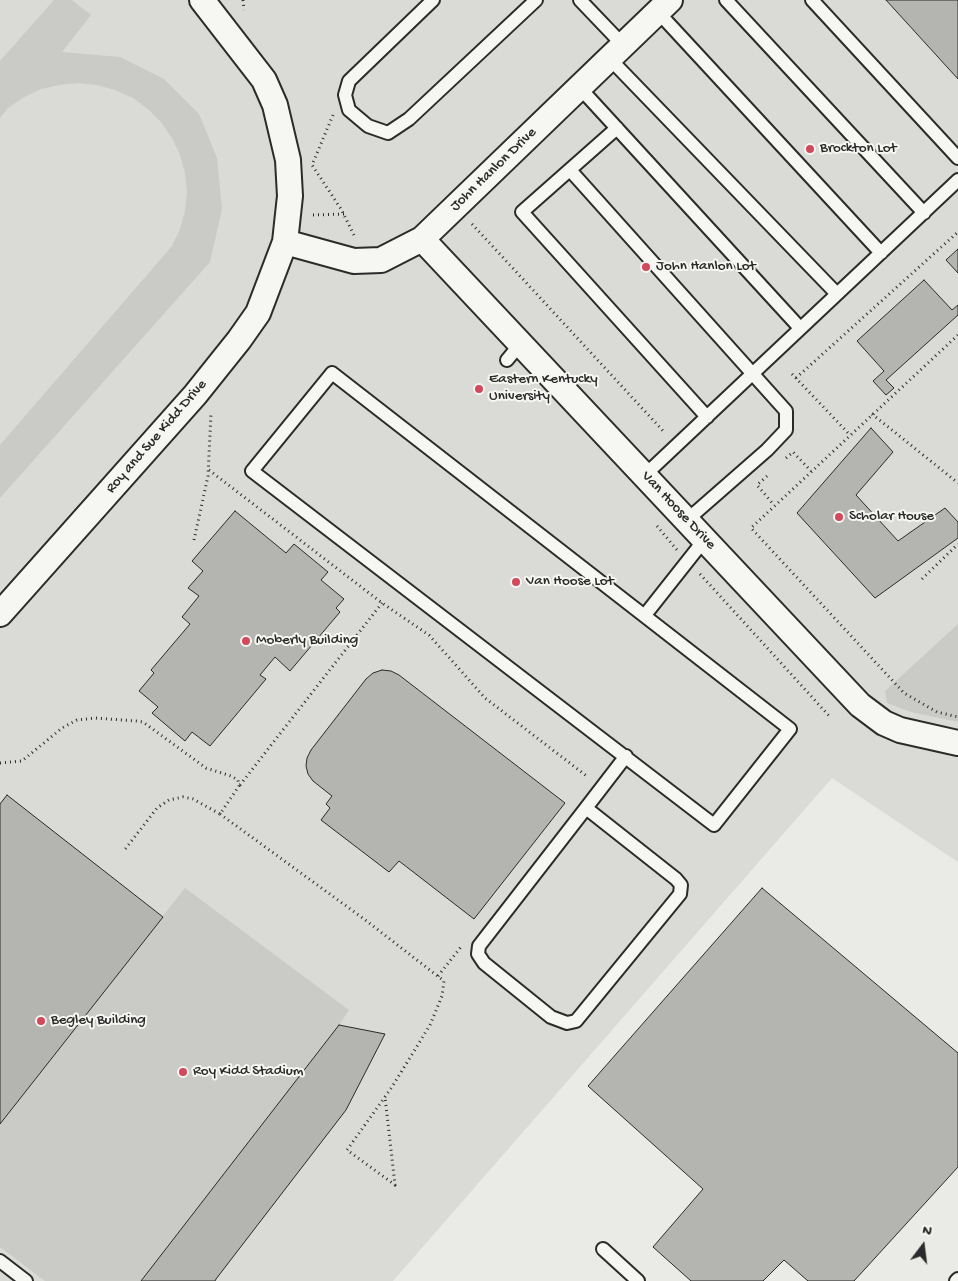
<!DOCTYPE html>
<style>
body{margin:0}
#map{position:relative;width:958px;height:1281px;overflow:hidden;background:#eaeae6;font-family:"Gochi Hand",sans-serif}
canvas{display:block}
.north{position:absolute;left:898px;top:1221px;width:50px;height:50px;-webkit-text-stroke:4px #f6f6f2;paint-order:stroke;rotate:15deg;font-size:14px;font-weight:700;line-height:20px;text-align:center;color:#2b2b2b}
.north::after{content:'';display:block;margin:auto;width:18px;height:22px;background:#2b2b2b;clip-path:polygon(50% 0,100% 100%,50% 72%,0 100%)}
</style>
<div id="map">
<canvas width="958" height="1281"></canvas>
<div class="north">N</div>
</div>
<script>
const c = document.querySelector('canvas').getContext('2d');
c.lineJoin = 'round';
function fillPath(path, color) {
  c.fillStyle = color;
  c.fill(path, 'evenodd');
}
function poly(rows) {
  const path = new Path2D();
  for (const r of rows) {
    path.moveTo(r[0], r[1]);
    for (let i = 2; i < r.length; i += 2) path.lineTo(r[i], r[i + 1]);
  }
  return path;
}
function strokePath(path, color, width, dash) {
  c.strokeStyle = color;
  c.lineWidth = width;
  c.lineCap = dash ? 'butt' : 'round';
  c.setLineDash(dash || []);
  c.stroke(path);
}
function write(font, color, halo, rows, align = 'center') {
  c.font = font + ' "Gochi Hand",sans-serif';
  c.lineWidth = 4;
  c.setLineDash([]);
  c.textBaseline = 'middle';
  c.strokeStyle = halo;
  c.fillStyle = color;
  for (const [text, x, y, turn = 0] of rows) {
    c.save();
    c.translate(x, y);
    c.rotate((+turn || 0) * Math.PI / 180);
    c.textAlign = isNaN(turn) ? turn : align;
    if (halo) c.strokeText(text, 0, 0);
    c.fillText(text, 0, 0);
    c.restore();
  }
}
const built = poly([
 [0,0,958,0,958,862,832,778,393,1281,0,1281]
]);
const green = poly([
 [54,0,72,0,91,15,62,52,120,57,164,79,199,114,217,158,222,209,210,262,0,498,0,445,172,246,180,229,185,211,187,192,185,173,180,155,172,138,161,122,148,109,133,98,115,90,97,85,78,83,59,85,41,89,24,97,8,108,0,118,0,61],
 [958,624,958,722,911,712,887,703,885,691],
 [7,795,162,917,185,888,349,1010,339,1025,385,1034,346,1110,215,1281,45,1281,0,1247,0,804]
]);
const building = poly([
 [886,0,958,0,958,79,886,0],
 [958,249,958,273,946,260,958,249],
 [924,280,952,310,958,305,958,315,886,380,894,388,886,395,873,381,884,371,857,341,924,280],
 [871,428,893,452,856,495,898,541,945,508,958,522,958,538,875,598,797,513,871,428],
 [235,511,286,553,294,544,328,572,321,580,344,599,336,608,340,612,290,671,275,657,260,675,266,679,210,746,192,732,185,741,152,713,158,707,139,691,154,673,151,670,190,624,182,617,199,596,188,588,203,571,192,561,235,511],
 [382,670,391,671,399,675,565,803,474,919,399,861,389,872,321,820,330,808,326,804,332,796,313,781,308,774,306,766,307,758,311,750,366,679,373,673,382,670],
 [7,795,163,917,0,1124,0,804,7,795],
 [762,888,958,1053,958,1167,854,1281,808,1281,784,1260,763,1281,691,1281,653,1247,703,1189,588,1086,762,888],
 [339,1025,385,1034,346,1110,216,1279,215,1281,141,1281,339,1025]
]);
const path = poly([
 [243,0,244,10],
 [333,115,312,165,341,209,354,235],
 [313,215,344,214],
 [472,224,665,433],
 [958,335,751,528,904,693,937,712,958,717],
 [792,374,850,435],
 [796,378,958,232],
 [872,414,958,483],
 [786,458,793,452,811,471],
 [209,470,382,603,429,635,485,698,588,777],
 [767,476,757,485,774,505],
 [657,526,677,550],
 [194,540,208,476,211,413],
 [700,574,831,718],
 [922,579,958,544],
 [0,763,22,761,62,728,77,720,95,718,136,721,143,722,206,768,231,776,238,780,239,786,220,814,193,799,183,797,169,800,157,808,123,852],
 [240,785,382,603],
 [220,814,364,919,444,981,442,996,430,1025,392,1087,347,1150,395,1185,385,1097],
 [438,976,461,947]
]);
const service = poly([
 [433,0,349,81,345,95,349,110,368,126,388,133,409,119,536,0],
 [580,0,623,45],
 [726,0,924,213],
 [812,0,958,158],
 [658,12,881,253],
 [610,59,837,294],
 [580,88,800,328],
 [617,128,522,212,707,417],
 [570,170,786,411,786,430,767,450,687,520],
 [507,360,521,343],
 [332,373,790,729,714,825,252,471,332,373],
 [645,475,958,180],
 [645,615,705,539],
 [586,808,676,879,681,885,680,894,576,1021,567,1023,551,1017,484,963,478,954,479,946,586,808,626,756],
 [603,1249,638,1281],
 [0,1261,26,1281],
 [956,1281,958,1279]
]);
const minor = poly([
 [422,239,860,705,884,723,900,730,958,743],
 [285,242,354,261,381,260,422,239,670,0],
 [0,614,195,395,239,340,258,313,285,242,290,196,288,160,275,105,264,80,202,0]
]);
const markers = [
 [810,149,5,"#d1495b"],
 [646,267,5,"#d1495b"],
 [479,389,5,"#d1495b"],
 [839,517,5,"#d1495b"],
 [516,582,5,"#d1495b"],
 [246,641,5,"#d1495b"],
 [41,1021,5,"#d1495b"],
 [183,1072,5,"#d1495b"]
];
const poiNames = [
 ["Brockton Lot",820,149],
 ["John Hanlon Lot",656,267],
 ["Eastern Kentucky",489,380],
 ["University",489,397],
 ["Scholar House",849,517],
 ["Van Hoose Lot",526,582],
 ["Moberly Building",256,641],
 ["Begley Building",51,1021],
 ["Roy Kidd Stadium",193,1072]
];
const streetNames = [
 ["John Hanlon Drive",494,170,-44],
 ["Roy and Sue Kidd Drive",157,437,-49],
 ["Van Hoose Drive",678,511,47]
];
fillPath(built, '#dadad6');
fillPath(green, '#cacac7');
fillPath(building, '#b4b4b1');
strokePath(building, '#2b2b2b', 1);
strokePath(service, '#2b2b2b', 16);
strokePath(minor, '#2b2b2b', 28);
strokePath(path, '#2b2b2b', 3, [1, 4]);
strokePath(service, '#f6f6f2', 12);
strokePath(minor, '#f6f6f2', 24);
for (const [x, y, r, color] of markers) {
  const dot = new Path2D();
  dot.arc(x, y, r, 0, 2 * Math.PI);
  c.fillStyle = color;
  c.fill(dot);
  strokePath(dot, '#f6f6f2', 2);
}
write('15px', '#2b2b2b', '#f6f6f2', poiNames, 'left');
write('15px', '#2b2b2b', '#f6f6f2', streetNames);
</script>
